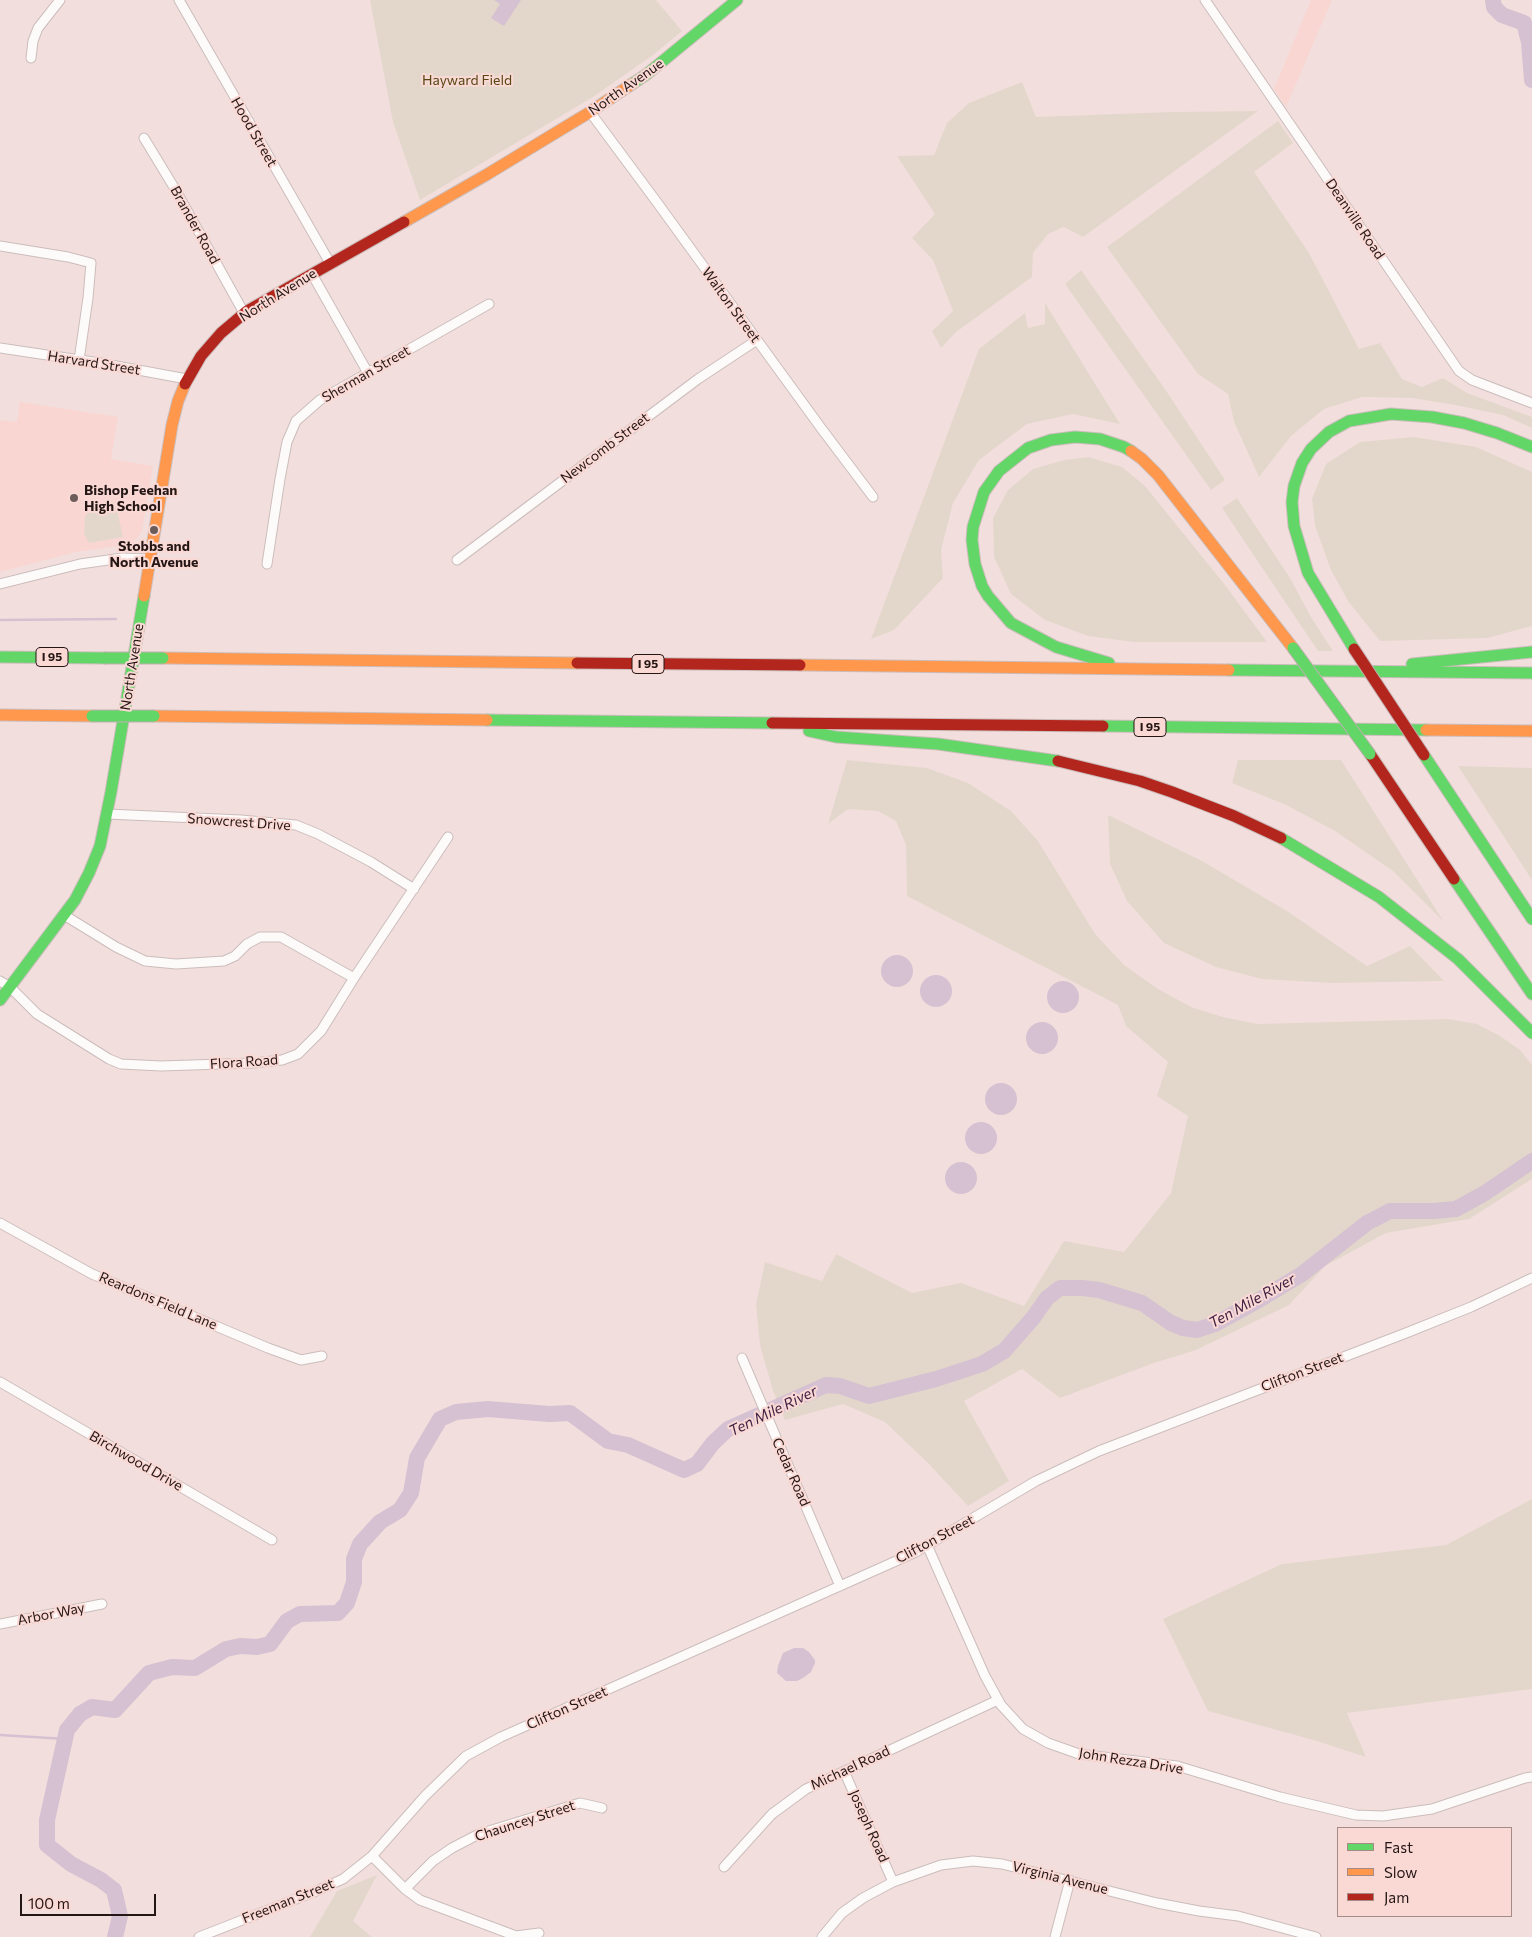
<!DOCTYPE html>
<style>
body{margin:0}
#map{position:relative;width:1532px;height:1937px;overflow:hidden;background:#f2dfdd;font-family:Commissioner,sans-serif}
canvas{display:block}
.legend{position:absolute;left:1337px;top:1827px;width:175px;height:90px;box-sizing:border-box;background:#fad9d5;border:1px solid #a48b88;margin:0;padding:6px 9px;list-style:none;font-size:15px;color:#241614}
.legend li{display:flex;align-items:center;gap:10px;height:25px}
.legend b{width:25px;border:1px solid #a48b88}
.scale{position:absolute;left:20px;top:1894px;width:136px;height:22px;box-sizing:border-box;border:2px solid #241614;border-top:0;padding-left:6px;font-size:15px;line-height:18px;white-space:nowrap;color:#241614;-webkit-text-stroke:4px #fad9d5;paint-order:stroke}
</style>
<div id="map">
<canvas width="1532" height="1937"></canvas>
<ul class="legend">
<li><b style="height:6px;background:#63d668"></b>Fast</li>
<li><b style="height:6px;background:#ff974d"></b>Slow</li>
<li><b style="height:6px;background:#b3261e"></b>Jam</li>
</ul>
<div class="scale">100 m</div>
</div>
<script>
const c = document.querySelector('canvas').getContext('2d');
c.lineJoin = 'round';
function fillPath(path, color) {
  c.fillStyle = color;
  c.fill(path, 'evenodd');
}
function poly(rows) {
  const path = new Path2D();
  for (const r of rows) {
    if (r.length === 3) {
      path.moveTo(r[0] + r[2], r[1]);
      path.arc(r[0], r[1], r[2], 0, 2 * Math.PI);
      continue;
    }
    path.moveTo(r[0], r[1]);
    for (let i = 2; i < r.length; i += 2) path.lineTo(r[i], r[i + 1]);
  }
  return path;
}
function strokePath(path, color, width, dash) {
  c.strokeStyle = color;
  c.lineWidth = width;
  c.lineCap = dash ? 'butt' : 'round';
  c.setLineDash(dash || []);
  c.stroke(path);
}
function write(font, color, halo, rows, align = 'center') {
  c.font = font + ' Commissioner,sans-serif';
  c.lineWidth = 4;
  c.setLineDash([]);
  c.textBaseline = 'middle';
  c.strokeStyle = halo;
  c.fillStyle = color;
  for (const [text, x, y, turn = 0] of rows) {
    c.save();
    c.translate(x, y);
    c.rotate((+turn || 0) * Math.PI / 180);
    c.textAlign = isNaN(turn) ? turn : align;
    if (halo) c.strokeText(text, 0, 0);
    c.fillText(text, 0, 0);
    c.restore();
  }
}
const built = poly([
 [1311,0,1332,0,1286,107,1274,89],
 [20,402,118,417,111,459,153,466,142,531,137,539,126,545,76,552,0,572,0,420,17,422]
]);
const green = poly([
 [370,0,656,0,682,31,653,55,593,97,420,200,393,122],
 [1022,82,1036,117,1171,112,1258,111,1083,237,1064,227,1048,234,1033,253,1032,277,956,332,941,348,932,331,953,311,933,260,912,238,935,214,897,156,934,155,947,123,969,103],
 [1278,121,1293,143,1254,172,1309,253,1359,349,1380,343,1402,379,1422,387,1443,378,1467,393,1532,417,1532,428,1503,415,1455,405,1412,398,1362,397,1324,409,1291,436,1259,477,1234,422,1228,394,1198,374,1107,247],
 [1081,270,1167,392,1225,480,1211,490,1065,284],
 [1045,303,1120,424,1073,414,1027,424,979,460,953,503,941,550,943,578,894,630,871,639,979,349,1025,313,1028,328,1045,324],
 [1414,437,1476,447,1532,472,1532,626,1487,638,1380,641,1348,601,1331,570,1315,526,1312,499,1326,464,1360,442],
 [1088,457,1122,467,1145,486,1225,585,1267,642,1134,642,1088,636,1045,620,1011,594,994,557,993,518,1008,490,1033,469,1064,460],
 [1237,498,1290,578,1311,617,1333,651,1318,651,1222,508],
 [105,501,115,502,123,537,89,543,84,533,85,517,91,508],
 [847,760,927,768,968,783,1011,811,1038,841,1095,934,1124,965,1158,989,1191,1007,1223,1017,1257,1024,1448,1019,1477,1024,1500,1036,1520,1050,1532,1065,1532,1179,1469,1219,1386,1233,1325,1266,1289,1305,1196,1350,1154,1363,1060,1398,1022,1369,964,1401,1009,1481,968,1506,927,1462,885,1422,843,1404,785,1420,773,1391,760,1345,756,1304,765,1262,822,1281,836,1254,912,1293,961,1283,1024,1306,1064,1241,1124,1252,1171,1193,1188,1116,1157,1096,1168,1062,1126,1026,1118,1005,907,896,906,845,896,821,878,811,848,809,828,824],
 [1238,760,1341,760,1444,922,1393,871,1335,831,1286,805,1232,783],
 [1458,766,1532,768,1532,880],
 [1108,815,1202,861,1287,911,1367,966,1410,946,1444,981,1331,983,1262,979,1216,967,1164,943,1127,901,1110,864],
 [1532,1499,1532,1689,1347,1713,1366,1757,1317,1741,1208,1711,1163,1619,1282,1564,1446,1545],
 [377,1875,353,1921,372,1937,310,1937,337,1891]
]);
const water = poly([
 [494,0,521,0,504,26,491,18,500,4],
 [897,971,16],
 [936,991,16],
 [1063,997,16],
 [1042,1038,16],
 [1001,1099,16],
 [981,1138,16],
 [961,1178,16],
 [794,1648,803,1648,809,1652,815,1660,815,1663,811,1672,803,1678,797,1681,786,1681,777,1673,778,1666,783,1653]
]);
const stream = poly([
 [0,620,116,619],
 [0,1735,66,1739]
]);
const river = poly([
 [1493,0,1494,7,1502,15,1524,23,1529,42,1532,80],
 [115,1937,120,1916,114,1890,101,1880,71,1864,47,1845,47,1820,67,1730,80,1714,92,1707,115,1710,149,1673,172,1667,195,1668,226,1649,240,1646,257,1647,270,1644,287,1621,300,1614,338,1613,347,1603,354,1582,354,1559,360,1544,380,1522,400,1510,411,1493,417,1458,440,1419,456,1412,488,1409,549,1414,570,1413,608,1441,628,1445,684,1470,697,1464,713,1443,728,1429,826,1385,840,1386,869,1396,936,1379,982,1364,1004,1351,1033,1318,1047,1298,1060,1288,1082,1288,1099,1290,1142,1303,1171,1323,1183,1328,1197,1330,1215,1324,1259,1300,1302,1274,1367,1223,1390,1211,1434,1211,1456,1209,1485,1193,1532,1161]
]);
const street = poly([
 [179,0,330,263],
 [1205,0,1459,371,1472,380,1532,403],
 [31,58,33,41,38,28,60,0],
 [590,112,656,201,821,428,873,497],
 [144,138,175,189,244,313],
 [0,246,68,257,91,263,88,298,79,360],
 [312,274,368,373],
 [0,348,100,363,187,379],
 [457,560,698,379,757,340],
 [267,564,280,479,287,442,296,421,320,400,489,304],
 [0,584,80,564,122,558,150,559],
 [107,814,241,820,296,825,318,834,371,862,414,889],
 [64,915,116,947,145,961,176,964,224,961,235,956,247,944,260,937,281,937,354,978],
 [0,981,10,987,37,1014,109,1059,121,1064,161,1066,253,1063,282,1060,298,1054,321,1031,354,978,448,837],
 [0,1223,92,1274,268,1348,301,1360,322,1356],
 [742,1358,840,1586],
 [0,1382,272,1540],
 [927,1545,985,1676,1001,1705,1023,1729,1048,1743,1079,1754,1177,1766,1280,1797,1356,1815,1383,1816,1432,1809,1525,1778,1532,1777],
 [0,1624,102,1604],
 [844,1771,893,1882],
 [372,1856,405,1889,420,1900,516,1936,539,1933],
 [724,1867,772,1814,806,1789,998,1700],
 [405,1889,433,1861,452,1848,479,1834,580,1803,602,1808],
 [199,1937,314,1892,343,1879,372,1856,425,1796,466,1756,501,1737,914,1553,1036,1481,1099,1451,1406,1333,1471,1307,1532,1278],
 [822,1937,842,1913,863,1898,893,1882,941,1865,973,1861,1002,1864,1157,1903,1199,1911,1238,1916,1316,1937],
 [1055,1937,1070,1880]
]);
const fast = poly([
 [632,84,647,74,737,0],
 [1354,649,1308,573,1294,526,1292,502,1294,486,1302,463,1311,449,1329,432,1349,421,1391,414,1432,417,1464,423,1497,433,1532,447],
 [0,657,104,658],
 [1109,663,1056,647,1011,623,988,596,982,586,975,564,972,540,973,527,984,492,999,471,1028,448,1051,440,1075,437,1100,439,1124,447,1131,451],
 [1412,664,1532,652],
 [1229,670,1532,673],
 [487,720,772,723],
 [1103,726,1426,730],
 [809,731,836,737,938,744,1058,761],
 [1424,755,1532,919],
 [1281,838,1379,897,1458,959,1532,1033],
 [1454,879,1532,994],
 [0,1000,75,900,89,873,100,846,111,792,144,596]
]);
const slow = poly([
 [404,222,486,175,590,112,632,84],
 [1131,451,1142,459,1158,475,1293,648],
 [144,596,172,425,178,401,185,384],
 [163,658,577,663],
 [800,665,1229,670],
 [0,715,92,716],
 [154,716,487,720],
 [1426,730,1532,731]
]);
const jam = poly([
 [185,384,201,356,221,333,247,311,404,222],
 [577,663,800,665],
 [772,723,1103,726],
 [1370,754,1454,879],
 [1058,761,1140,781,1172,792,1234,816,1281,838]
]);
const fastBridge = poly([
 [1293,648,1370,754],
 [104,658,163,658],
 [92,716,154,716]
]);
const jamBridge = poly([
 [1354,649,1424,755]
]);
const markers = [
 [74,498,5,"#6c5c5a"],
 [154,530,5,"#6c5c5a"]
];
const shields = [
 [52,657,32],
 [648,664,32],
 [1150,727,32]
];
const shieldNames = [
 ["I 95",52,657],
 ["I 95",648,664],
 ["I 95",1150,727]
];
const parkNames = [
 ["Hayward Field",467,80]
];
const streetNames = [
 ["North Avenue",626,87,-35],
 ["Hood Street",254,132,60],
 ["Deanville Road",1355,219,56],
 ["Brander Road",195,225,61],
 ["North Avenue",278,295,-32],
 ["Walton Street",731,305,54],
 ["Harvard Street",94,363,9],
 ["Sherman Street",366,374,-30],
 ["Newcomb Street",605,448,-37],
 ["North Avenue",132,667,-81],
 ["Snowcrest Drive",239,822,4],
 ["Flora Road",244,1062,-4],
 ["Reardons Field Lane",158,1301,23],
 ["Clifton Street",1302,1372,-21],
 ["Birchwood Drive",136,1461,30],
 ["Cedar Road",791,1472,66],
 ["Clifton Street",935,1539,-28],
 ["Arbor Way",51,1614,-11],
 ["Clifton Street",567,1708,-24],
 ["John Rezza Drive",1131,1761,9],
 ["Michael Road",850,1768,-25],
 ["Chauncey Street",525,1821,-18],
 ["Joseph Road",869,1826,66],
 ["Virginia Avenue",1060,1878,14],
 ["Freeman Street",288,1901,-22]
];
const poiNames = [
 ["Bishop Feehan",84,490],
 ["High School",84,506],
 ["Stobbs and",154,546,"center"],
 ["North Avenue",154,562,"center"]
];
const waterNames = [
 ["Ten Mile River",1252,1301,-29],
 ["Ten Mile River",773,1411,-26]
];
fillPath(built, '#f9d6d1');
fillPath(green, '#e3d7cc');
fillPath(water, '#d5c1d1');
strokePath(stream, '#d5c1d1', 2.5);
strokePath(river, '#d5c1d1', 16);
strokePath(street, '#cbbdbb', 11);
strokePath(fast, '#cbbdbb', 13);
strokePath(slow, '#cbbdbb', 13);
strokePath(jam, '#cbbdbb', 13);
strokePath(street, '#fdfafa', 9);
strokePath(fast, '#63d668', 11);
strokePath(slow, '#ff974d', 11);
strokePath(jam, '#b3261e', 11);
strokePath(fastBridge, '#c2afb1', 13, []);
strokePath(jamBridge, '#c2afb1', 13, []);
strokePath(fastBridge, '#63d668', 11);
strokePath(jamBridge, '#b3261e', 11);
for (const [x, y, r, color] of markers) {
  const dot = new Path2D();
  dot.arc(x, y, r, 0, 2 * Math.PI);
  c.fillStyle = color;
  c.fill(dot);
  strokePath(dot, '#fad9d5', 2);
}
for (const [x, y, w] of shields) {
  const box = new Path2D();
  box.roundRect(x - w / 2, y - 9.5, w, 19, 4);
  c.fillStyle = '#fad9d5';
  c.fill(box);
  strokePath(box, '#241614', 1);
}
write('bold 12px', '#241614', null, shieldNames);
write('14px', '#554613', '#fad9d5', parkNames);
write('14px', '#241614', '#fad9d5', streetNames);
write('bold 14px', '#241614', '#fad9d5', poiNames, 'left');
write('italic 15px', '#402244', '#fad9d5', waterNames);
</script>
